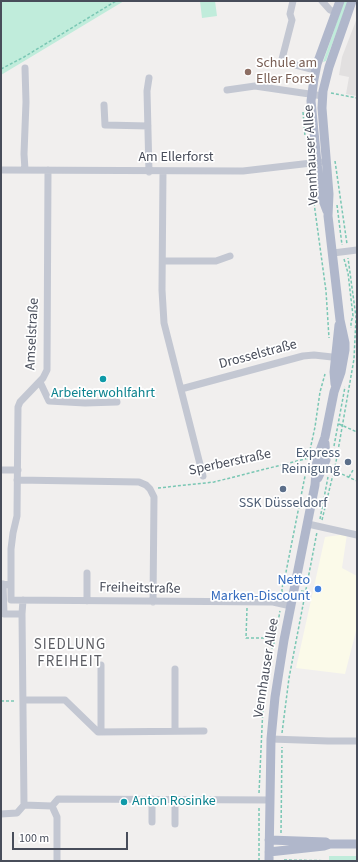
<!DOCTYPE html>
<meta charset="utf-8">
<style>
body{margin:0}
#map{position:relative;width:358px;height:862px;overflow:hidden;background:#f1efee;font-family:"Source Sans 3",sans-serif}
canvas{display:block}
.frame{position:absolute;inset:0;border:2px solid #484d5a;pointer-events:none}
.scale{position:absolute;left:12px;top:832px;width:116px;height:18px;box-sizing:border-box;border:2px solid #484d5a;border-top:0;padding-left:5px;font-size:12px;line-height:14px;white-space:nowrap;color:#484d5a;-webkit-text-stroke:3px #fff;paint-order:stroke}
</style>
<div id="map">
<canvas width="358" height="862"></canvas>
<div class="frame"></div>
<div class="scale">100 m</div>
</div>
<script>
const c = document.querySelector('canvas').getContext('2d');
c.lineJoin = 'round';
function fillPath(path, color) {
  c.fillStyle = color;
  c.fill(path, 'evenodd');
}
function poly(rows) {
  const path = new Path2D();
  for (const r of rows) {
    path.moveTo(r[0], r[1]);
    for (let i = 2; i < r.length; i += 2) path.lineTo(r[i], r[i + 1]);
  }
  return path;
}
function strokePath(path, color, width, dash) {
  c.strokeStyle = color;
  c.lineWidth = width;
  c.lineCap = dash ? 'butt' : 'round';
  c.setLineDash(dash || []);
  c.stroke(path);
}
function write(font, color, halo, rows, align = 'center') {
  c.font = font + ' "Source Sans 3",sans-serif';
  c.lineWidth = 3.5;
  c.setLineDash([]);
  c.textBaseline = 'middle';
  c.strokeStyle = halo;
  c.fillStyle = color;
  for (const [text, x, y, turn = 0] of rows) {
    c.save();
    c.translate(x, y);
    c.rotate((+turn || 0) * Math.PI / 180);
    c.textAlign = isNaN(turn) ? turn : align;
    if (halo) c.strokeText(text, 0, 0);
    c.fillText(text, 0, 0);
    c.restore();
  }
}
const commercial = poly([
 [347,534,342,568,357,576,357,627,345,674,296,668,325,537]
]);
const education = poly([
 [357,18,357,96,346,94,349,77,339,75,342,57]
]);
const green = poly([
 [1,1,124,1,1,75],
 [200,1,215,1,217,16,202,18],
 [344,1,348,1,326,61,323,62],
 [329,856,357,856,357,861,329,861]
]);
const path = poly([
 [1,69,24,57,116,1],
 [331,93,357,98],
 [303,112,305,136],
 [335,161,347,244],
 [314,203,326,291,329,338],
 [337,205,342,245],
 [344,259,348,273,353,316,351,322,351,328],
 [339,424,357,432],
 [334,446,345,387],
 [310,450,315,427,320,392,325,374],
 [333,470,357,481],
 [349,477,353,470],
 [158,488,214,482,309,458],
 [320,519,328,477],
 [322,520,336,462,354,359,356,317,348,258],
 [301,591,308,592],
 [282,597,282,588,286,572,307,466],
 [247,608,246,638,275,638,280,611],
 [1,701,15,701],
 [282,733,289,678,317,532],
 [259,793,263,706,271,652,275,640],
 [281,833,282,747],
 [284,860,343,861],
 [259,861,259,807]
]);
const minor = poly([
 [293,1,290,14,292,20,282,59,284,62,315,70],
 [322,1,330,10,336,12],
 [149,78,147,91,149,172],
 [227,90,255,86,323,96],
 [104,105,105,125,148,126],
 [1,170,243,171,320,162],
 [25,170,24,154,26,102,25,68],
 [163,171,162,290,164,323,203,476],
 [333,253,357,250],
 [163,261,216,261,230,256],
 [40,382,49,401,85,403,117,402],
 [181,389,303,356,314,355,341,358],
 [1,470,18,470],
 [17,480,139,482,146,485,150,489,154,497,153,602],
 [308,524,357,535],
 [87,573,87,601],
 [1,584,11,585,11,600,273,602,291,606],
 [3,584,4,614,22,614],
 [11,585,11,549,13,533,17,516,18,407,20,402,43,378,47,370,48,170],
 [23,600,22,614,24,805],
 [101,665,101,732],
 [23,700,65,700,98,732,204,731],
 [175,731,175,669],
 [271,739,328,741,357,741],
 [152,799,152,822],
 [175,799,175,824],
 [52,806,57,817,57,861],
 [1,814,17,813,24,805,52,806,58,799,270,800]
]);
const major = poly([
 [327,211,321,195,317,163,311,101,314,79,317,64,340,1],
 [335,384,334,372,339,325],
 [318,478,326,460,325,443],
 [269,840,326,842],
 [269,852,324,846,330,844,357,844],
 [269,861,271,739,275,697,284,640,315,485,317,459,325,437,334,392,341,372,345,350,345,343,340,320,328,216,329,194,322,108,323,91,329,67,352,1]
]);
const markers = [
 [248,72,4,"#8d6e63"],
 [103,379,4,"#0f9aa8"],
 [348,462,4,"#5c6f8a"],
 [283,489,4,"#5c6f8a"],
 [318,589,4,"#3f7fe0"],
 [124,802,4,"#0f9aa8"]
];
const educationNames = [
 ["Schule am",256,64],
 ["Eller Forst",256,80]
];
const streetNames = [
 ["Vennhauser Allee",312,155,-93],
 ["Am Ellerforst",176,158],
 ["Amselstraße",33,334,-87],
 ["Drosselstraße",258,355,-15],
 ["Sperberstraße",230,463,-12],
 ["Freiheitstraße",140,589,1],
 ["Vennhauser Allee",267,668,-81]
];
const cultureNames = [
 ["Arbeiterwohlfahrt",103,394],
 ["Anton Rosinke",132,802,"left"]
];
const serviceNames = [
 ["Express",340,454],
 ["Reinigung",340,470],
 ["SSK Düsseldorf",283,504,"center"]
];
const shopNames = [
 ["Netto",310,581],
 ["Marken-Discount",310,597]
];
const neighbourhoodNames = [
 ["SIEDLUNG",70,646],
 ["FREIHEIT",70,663]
];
fillPath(commercial, '#fbfae9');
fillPath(education, '#e2e0e0');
fillPath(green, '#c0ecdb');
strokePath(path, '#7ac7b4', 1.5, [3, 2]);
strokePath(minor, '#c3c7d2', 7);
strokePath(major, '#b0b7cb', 9);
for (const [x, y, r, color] of markers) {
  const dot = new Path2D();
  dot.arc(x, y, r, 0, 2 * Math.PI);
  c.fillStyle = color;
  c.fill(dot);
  strokePath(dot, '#fff', 1.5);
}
write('14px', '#785e54', '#fff', educationNames, 'left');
write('14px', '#484d5a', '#fff', streetNames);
write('14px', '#0d838f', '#fff', cultureNames);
write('14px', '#4e5e75', '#fff', serviceNames, 'right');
write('14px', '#366cbe', '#fff', shopNames, 'right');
c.letterSpacing = '1px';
write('15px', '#5c5d63', '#fff', neighbourhoodNames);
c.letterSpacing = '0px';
</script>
